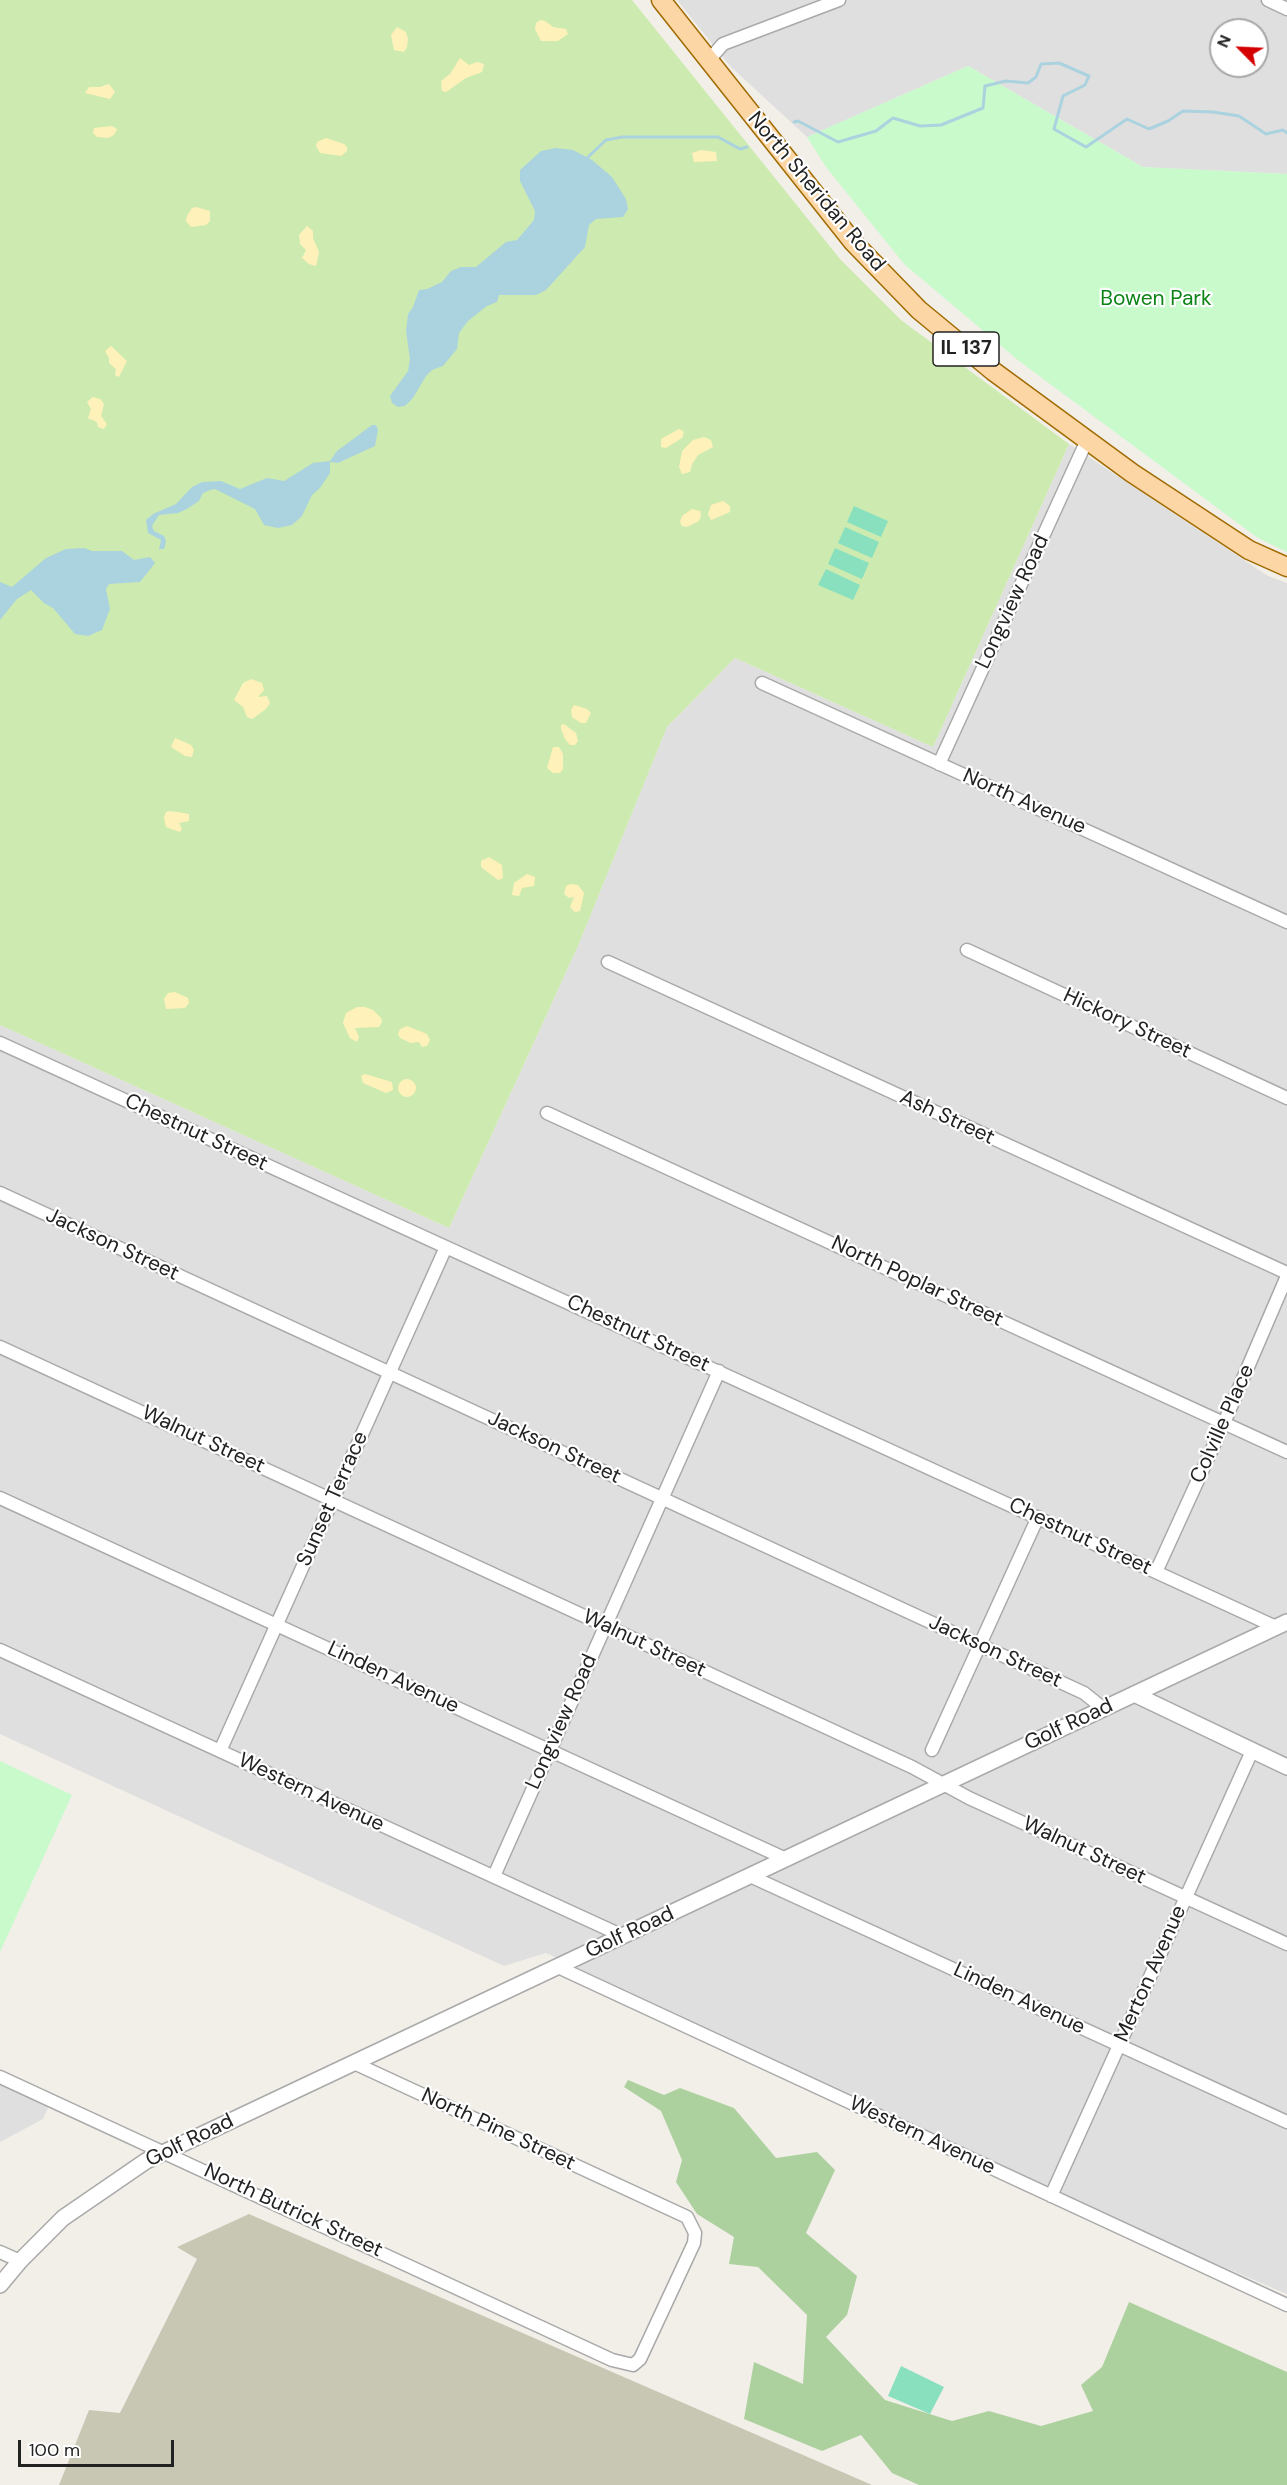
<!DOCTYPE html>
<style>
body{margin:0}
#map{position:relative;width:1287px;height:2485px;overflow:hidden;background:#f2efe9;font-family:"DM Sans",sans-serif}
canvas{display:block}
.north{position:absolute;left:1209px;top:18px;width:60px;height:60px;box-sizing:border-box;background:#fff;border:2px solid #a7a7a7;border-radius:50%;rotate:294deg;font-size:16px;font-weight:700;line-height:24px;text-align:center;color:#222}
.north::after{content:'';display:block;margin:auto;width:21px;height:27px;background:#d40000;clip-path:polygon(50% 0,100% 100%,50% 72%,0 100%)}
.scale{position:absolute;left:18px;top:2440px;width:156px;height:27px;box-sizing:border-box;border:3px solid #222;border-top:0;padding-left:8px;font-size:18px;line-height:21px;white-space:nowrap;color:#222;-webkit-text-stroke:4px #fff;paint-order:stroke}
</style>
<div id="map">
<canvas width="1287" height="2485"></canvas>
<div class="north">N</div>
<div class="scale">100 m</div>
</div>
<script>
const c = document.querySelector('canvas').getContext('2d');
c.lineJoin = 'round';
function fillPath(path, color) {
  c.fillStyle = color;
  c.fill(path, 'evenodd');
}
function poly(rows) {
  const path = new Path2D();
  for (const r of rows) {
    if (r.length === 3) {
      path.moveTo(r[0] + r[2], r[1]);
      path.arc(r[0], r[1], r[2], 0, 2 * Math.PI);
      continue;
    }
    path.moveTo(r[0], r[1]);
    for (let i = 2; i < r.length; i += 2) path.lineTo(r[i], r[i + 1]);
  }
  return path;
}
function strokePath(path, color, width, dash) {
  c.strokeStyle = color;
  c.lineWidth = width;
  c.lineCap = dash ? 'butt' : 'round';
  c.setLineDash(dash || []);
  c.stroke(path);
}
function write(font, color, halo, rows, align = 'center') {
  c.font = font + ' "DM Sans",sans-serif';
  c.lineWidth = 4.5;
  c.setLineDash([]);
  c.textBaseline = 'middle';
  c.strokeStyle = halo;
  c.fillStyle = color;
  for (const [text, x, y, turn = 0] of rows) {
    c.save();
    c.translate(x, y);
    c.rotate((+turn || 0) * Math.PI / 180);
    c.textAlign = isNaN(turn) ? turn : align;
    if (halo) c.strokeText(text, 0, 0);
    c.fillText(text, 0, 0);
    c.restore();
  }
}
const residential = poly([
 [677,0,1287,0,1287,174,1143,167,968,66,807,137,730,66],
 [1221,30,1257,30,1257,66,1221,66],
 [1069,444,1268,576,1287,583,1287,2294,1203,2258,546,1953,504,1966,0,1734,0,1025,449,1228,578,946,667,727,735,658,933,747],
 [0,2070,54,2094,43,2119,0,2142]
]);
const construction = poly([
 [249,2214,872,2485,59,2485,89,2410,120,2413,197,2259,177,2247]
]);
const grass = poly([
 [0,0,632,0,840,259,901,320,1069,444,933,747,735,658,667,727,578,946,449,1228,0,1025]
]);
const forest = poly([
 [628,2080,664,2095,680,2088,734,2108,776,2158,817,2152,835,2170,806,2233,857,2276,847,2315,826,2337,885,2400,952,2421,989,2411,1041,2426,1093,2411,1081,2385,1102,2367,1129,2302,1287,2372,1287,2485,919,2485,892,2473,861,2435,822,2451,744,2419,754,2362,803,2384,807,2315,758,2267,729,2264,734,2237,697,2214,676,2182,682,2160,661,2111,624,2087]
]);
const sand = poly([
 [540,20,545,21,553,27,566,29,568,34,558,41,541,41,535,29,536,23],
 [397,27,406,32,408,39,407,47,404,52,394,50,391,35],
 [460,58,469,65,477,62,484,64,482,72,466,78,446,92,442,91,441,81,450,74],
 [109,84,115,92,110,99,85,93,89,87,100,87],
 [112,126,117,129,114,135,108,138,97,137,93,133,94,128],
 [326,138,344,144,347,147,347,151,341,156,320,153,316,146,317,142],
 [701,150,716,152,717,161,694,162,692,153],
 [196,207,210,211,210,221,206,225,191,227,186,221,187,216,192,208],
 [307,226,313,231,313,238,319,252,316,266,309,264,302,258,306,250,300,244,299,235],
 [111,346,127,361,119,377,115,375,116,369,109,363,109,358,105,351],
 [93,397,100,399,104,404,101,416,107,424,104,429,98,427,97,422,88,418,91,409,87,402],
 [679,429,684,432,682,438,666,448,661,447,661,439],
 [704,437,711,440,713,447,698,455,692,464,690,472,682,474,679,467,682,451,693,440],
 [723,501,730,506,730,512,711,520,708,514,711,505],
 [692,509,700,511,701,516,699,521,687,527,682,526,680,522,682,516],
 [251,679,262,683,264,690,258,697,267,696,270,703,266,709,252,719,247,717,243,707,234,700,243,683],
 [574,705,587,709,591,713,586,723,581,723,572,717,571,710],
 [564,724,576,733,578,741,575,745,570,745,565,739,561,729,561,725],
 [175,738,191,745,194,750,192,757,185,756,171,747],
 [553,747,559,747,563,754,563,769,560,773,553,773,547,768],
 [170,811,189,814,189,821,179,823,182,829,180,832,166,827,164,817,166,812],
 [489,857,502,865,503,878,498,880,481,867,481,861],
 [527,874,535,877,534,886,522,888,519,896,512,895,514,883],
 [570,884,578,885,584,893,580,911,575,912,570,907,574,897,569,898,564,894,566,886],
 [175,992,188,998,189,1003,185,1008,166,1009,164,999,168,993],
 [357,1007,365,1007,373,1010,381,1018,382,1022,379,1027,355,1028,359,1037,357,1042,350,1038,343,1023,346,1013],
 [407,1026,427,1034,430,1040,427,1046,422,1047,419,1042,411,1043,400,1038,398,1034,400,1029],
 [365,1074,392,1082,393,1090,386,1093,363,1083,361,1076],
 [407,1088,9]
]);
const park = poly([
 [968,66,1143,167,1287,174,1287,552,1258,538,1019,361,904,264,826,167,807,137],
 [0,1761,72,1795,0,1952]
]);
const pitch = poly([
 [854,506,888,521,881,537,847,522],
 [845,527,879,542,872,558,838,543],
 [835,548,869,563,862,579,828,564],
 [826,569,860,585,853,600,818,585],
 [901,2366,944,2387,930,2414,888,2396]
]);
const water = poly([
 [556,148,573,150,592,160,612,177,626,199,628,209,623,217,596,219,589,225,585,247,546,290,536,295,499,295,497,302,487,306,468,321,459,333,457,349,443,366,432,370,426,376,413,398,405,406,398,407,392,403,390,396,408,371,410,359,406,331,408,314,413,307,419,290,427,289,442,282,451,271,461,267,476,267,506,242,517,240,534,220,535,211,520,181,520,170,541,151],
 [372,425,376,425,378,430,375,446,338,463,330,462,330,473,320,488,312,495,302,516,292,525,278,528,264,525,255,509,215,489,210,490,203,493,199,501,187,509,178,513,159,515,152,526,154,531,164,536,166,541,164,549,159,549,161,540,148,533,146,520,153,514,176,504,192,487,202,482,221,481,240,489,267,478,284,481,313,463,330,461,337,451],
 [84,548,92,551,122,551,134,560,150,557,155,563,140,582,109,584,106,589,110,609,102,630,88,636,75,634,53,608,44,603,31,590,17,599,0,620,0,582,12,587,46,558,66,549]
]);
const stream = poly([
 [794,122,798,121,838,142,876,131,893,118,920,126,941,125,983,108,985,86,1006,81,1028,83,1036,77,1041,64,1059,63,1089,76,1085,85,1063,96,1054,129,1086,147,1127,119,1149,129,1168,121,1183,111,1213,112,1239,116,1266,134,1283,130,1287,133],
 [587,158,606,140,622,137,718,137,740,149,747,147]
]);
const minor = poly([
 [1268,0,1287,9],
 [709,60,723,44,839,0],
 [762,683,1287,922],
 [939,764,1087,440],
 [967,950,1287,1098],
 [608,962,1287,1273],
 [0,1043,1276,1627],
 [547,1113,1287,1452],
 [0,1193,980,1645,1084,1693,1104,1709],
 [0,1347,912,1767,969,1798,1287,1944],
 [0,1498,786,1859],
 [1156,1572,1224,1423,1287,1276],
 [0,1650,623,1936],
 [932,1750,1038,1517],
 [220,1751,446,1247],
 [494,1876,719,1371],
 [750,1876,1287,2122],
 [558,1967,1287,2305],
 [0,2077,612,2360,633,2365,640,2359,694,2243,695,2233,687,2217,354,2063],
 [1051,2196,1252,1751],
 [0,2252,20,2261]
]);
const tertiary = poly([
 [1134,1694,1287,1767],
 [0,2285,20,2261,63,2218,146,2161,1287,1622]
]);
const primary = poly([
 [661,0,853,242,919,310,993,371,1132,473,1249,550,1287,567]
]);
const shields = [
 [966,349,66]
];
const shieldNames = [
 ["IL 137",966,349]
];
const streetNames = [
 ["North Sheridan Road",816,192,50],
 ["Longview Road",1013,602,-65],
 ["North Avenue",1024,802,24],
 ["Hickory Street",1127,1024,25],
 ["Ash Street",947,1118,25],
 ["Chestnut Street",196,1133,25],
 ["Jackson Street",112,1245,25],
 ["North Poplar Street",917,1282,25],
 ["Chestnut Street",638,1334,25],
 ["Colville Place",1223,1424,-66],
 ["Walnut Street",203,1440,25],
 ["Jackson Street",554,1448,25],
 ["Sunset Terrace",333,1499,-66],
 ["Chestnut Street",1080,1537,25],
 ["Walnut Street",644,1644,25],
 ["Jackson Street",995,1652,25],
 ["Linden Avenue",393,1678,25],
 ["Longview Road",562,1722,-66],
 ["Golf Road",1069,1725,-25],
 ["Western Avenue",311,1793,25],
 ["Walnut Street",1084,1851,25],
 ["Golf Road",630,1933,-25],
 ["Merton Avenue",1151,1974,-66],
 ["Linden Avenue",1019,1999,25],
 ["North Pine Street",498,2130,25],
 ["Western Avenue",922,2136,25],
 ["Golf Road",190,2141,-26],
 ["North Butrick Street",293,2211,25]
];
const parkNames = [
 ["Bowen Park",1156,299]
];
fillPath(residential, '#e0dfdf');
fillPath(construction, '#c7c7b4');
fillPath(grass, '#cdebb0');
fillPath(forest, '#add19e');
fillPath(sand, '#fff1ba');
fillPath(park, '#c8facc');
fillPath(pitch, '#88e0be');
fillPath(water, '#aad3df');
strokePath(stream, '#aad3df', 3);
strokePath(minor, '#a9a9a9', 15);
strokePath(tertiary, '#a9a9a9', 18);
strokePath(primary, '#a06b00', 21);
strokePath(minor, '#fff', 12);
strokePath(tertiary, '#fff', 15);
strokePath(primary, '#fcd6a4', 18);
for (const [x, y, w] of shields) {
  const box = new Path2D();
  box.roundRect(x - w / 2, y - 17, w, 34, 4.5);
  c.fillStyle = '#fff';
  c.fill(box);
  strokePath(box, '#222', 1.5);
}
write('bold 20px', '#222', null, shieldNames);
write('21px', '#222', '#fff', streetNames);
write('21px', '#0c8416', '#fff', parkNames);
</script>
